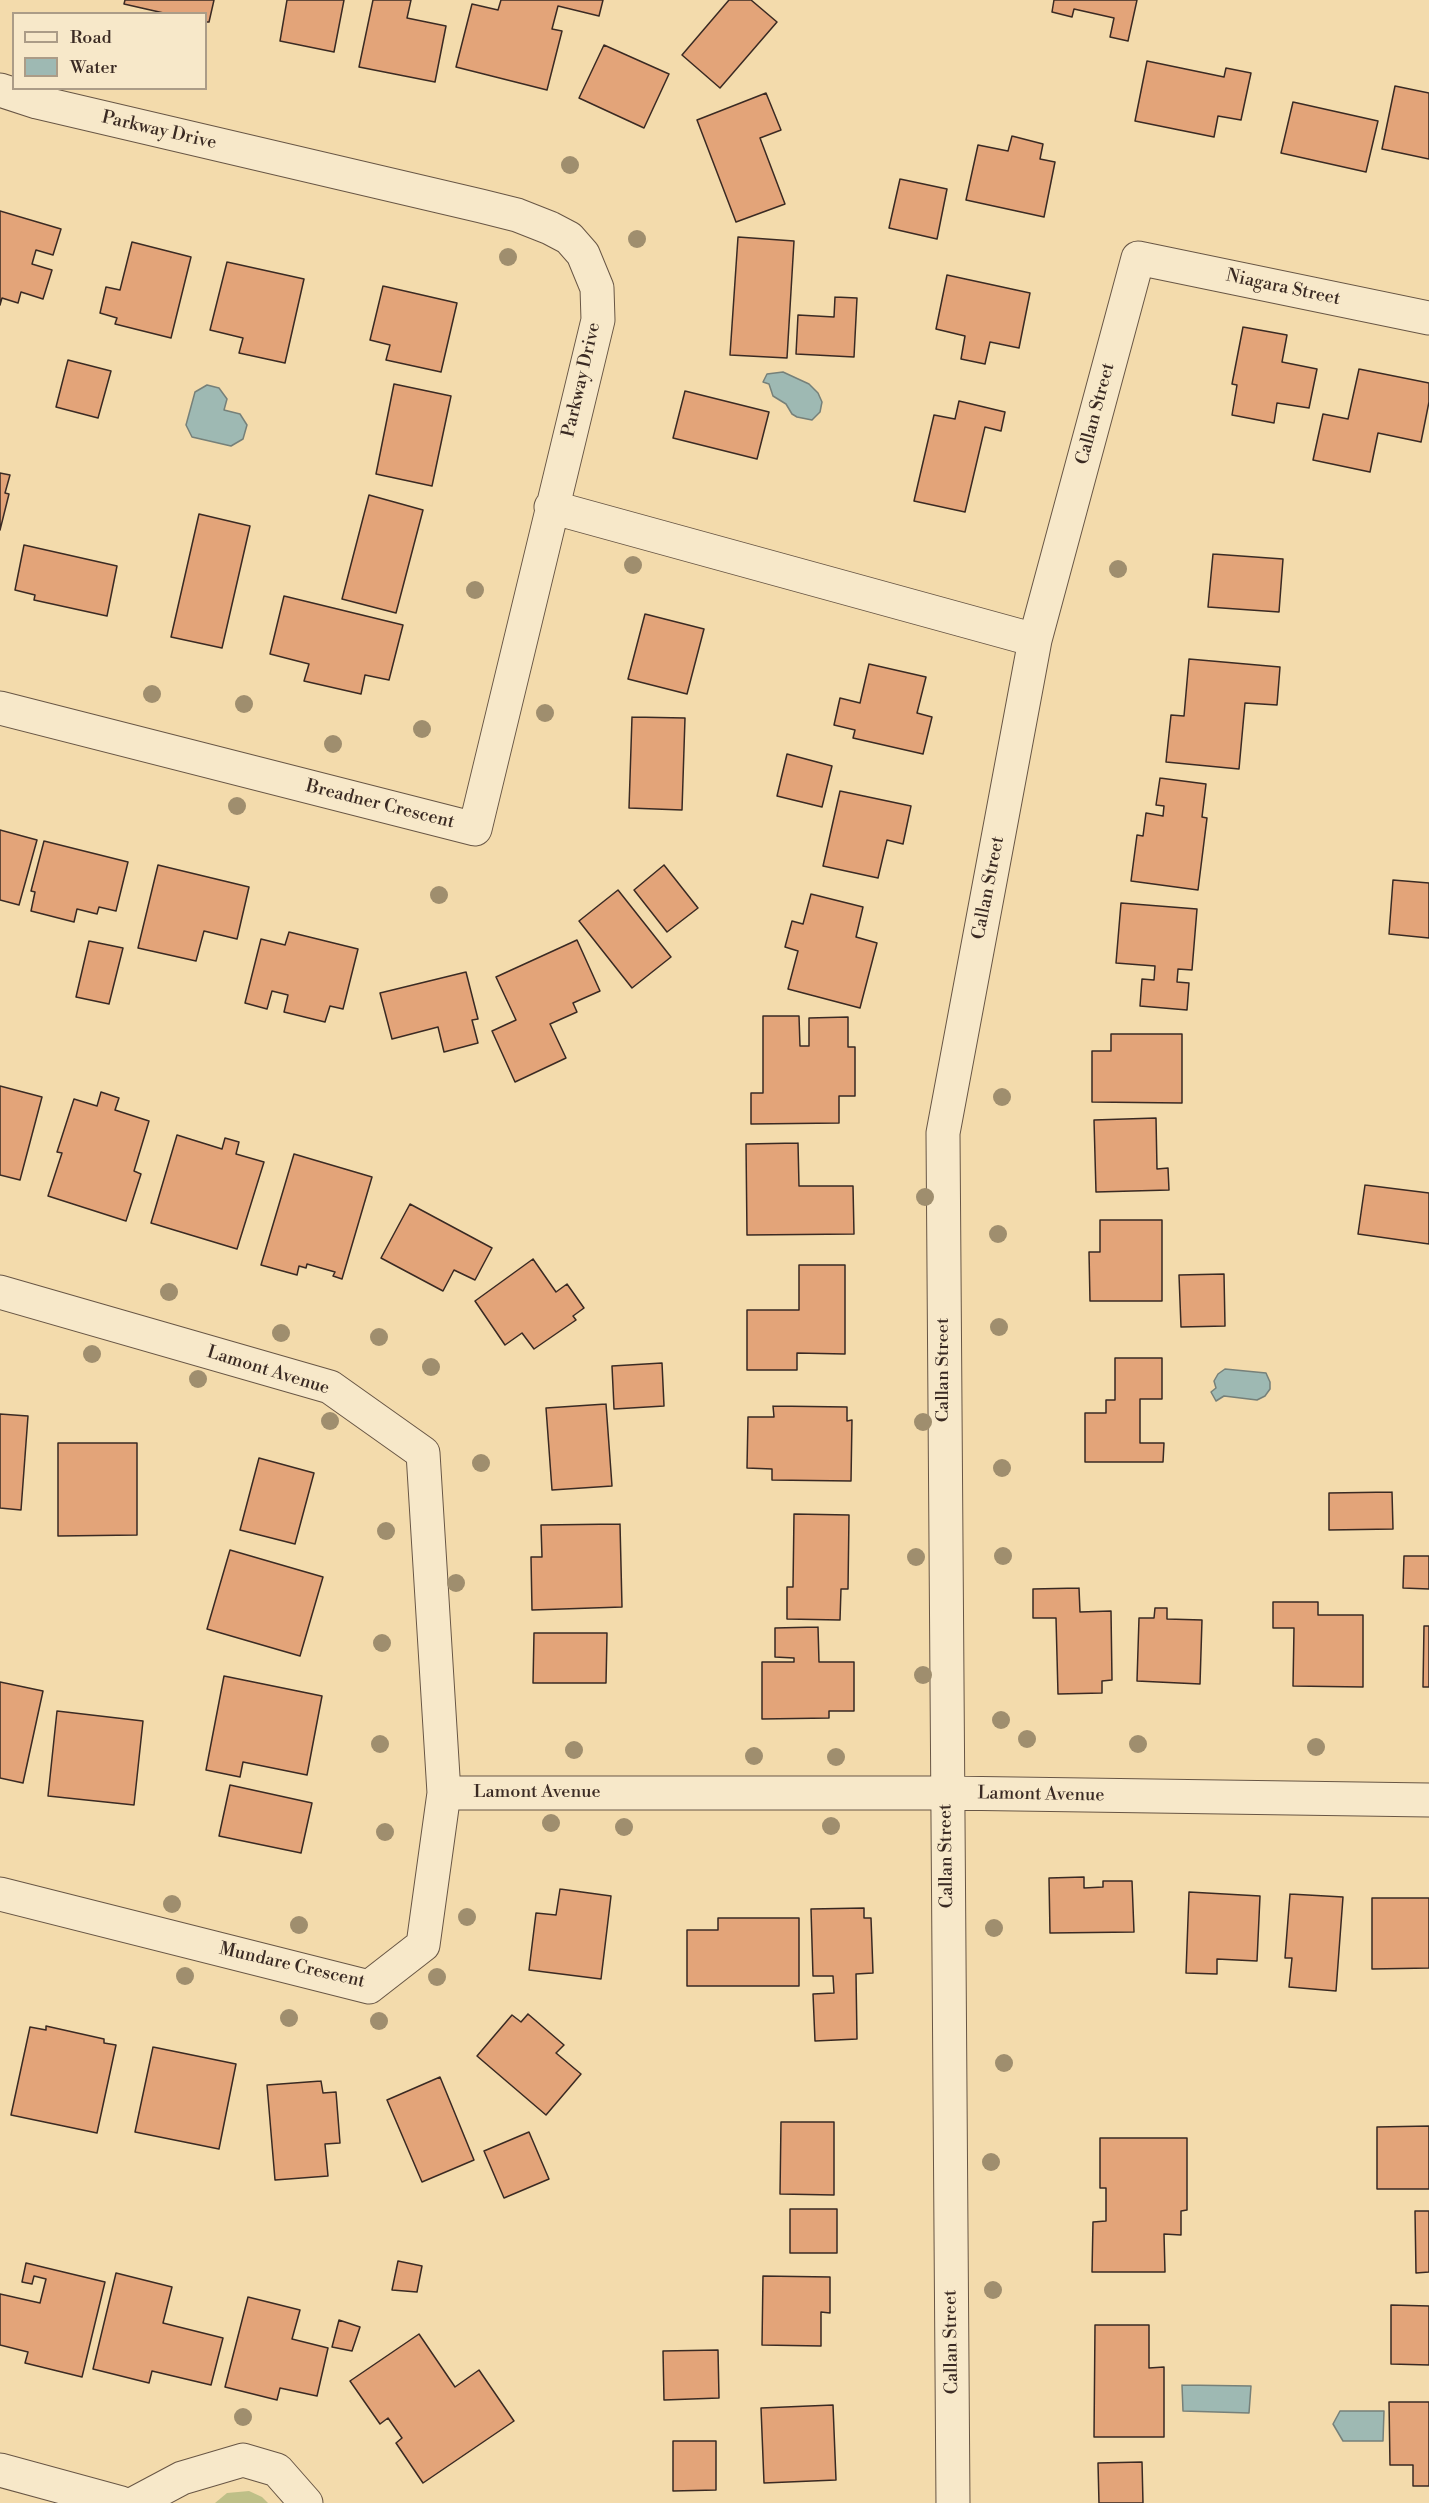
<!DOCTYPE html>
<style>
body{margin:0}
#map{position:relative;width:1429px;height:2503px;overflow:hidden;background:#f3dbac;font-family:"Libre Bodoni",serif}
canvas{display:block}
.legend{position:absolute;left:12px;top:12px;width:195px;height:78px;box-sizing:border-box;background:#f7e8c9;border:2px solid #ab9c87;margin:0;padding:8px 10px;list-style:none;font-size:18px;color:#3a2a23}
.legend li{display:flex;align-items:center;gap:12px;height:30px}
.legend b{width:30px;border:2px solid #ab9c87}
</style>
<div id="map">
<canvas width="1429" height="2503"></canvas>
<ul class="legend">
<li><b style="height:8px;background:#f7e8c9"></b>Road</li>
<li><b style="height:16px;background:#9eb9b3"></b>Water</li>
</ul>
</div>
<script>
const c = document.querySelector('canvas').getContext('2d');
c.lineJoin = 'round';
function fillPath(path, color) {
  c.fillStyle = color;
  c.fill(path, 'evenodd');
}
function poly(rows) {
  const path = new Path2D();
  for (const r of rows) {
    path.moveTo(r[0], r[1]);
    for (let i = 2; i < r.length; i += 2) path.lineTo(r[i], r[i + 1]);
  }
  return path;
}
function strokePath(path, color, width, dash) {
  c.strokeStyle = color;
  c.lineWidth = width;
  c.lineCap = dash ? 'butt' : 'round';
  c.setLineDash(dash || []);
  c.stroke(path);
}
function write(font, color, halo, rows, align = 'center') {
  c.font = font + ' "Libre Bodoni",serif';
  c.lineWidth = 5;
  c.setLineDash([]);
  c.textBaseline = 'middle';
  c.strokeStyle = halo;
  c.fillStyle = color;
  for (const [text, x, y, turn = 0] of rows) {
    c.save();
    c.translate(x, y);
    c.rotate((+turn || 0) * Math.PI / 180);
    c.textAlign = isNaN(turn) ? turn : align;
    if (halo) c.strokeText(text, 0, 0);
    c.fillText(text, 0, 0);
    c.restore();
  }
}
const green = poly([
 [249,2491,262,2497,268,2503,215,2503,227,2493]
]);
const water = poly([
 [783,372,809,384,818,393,822,402,820,412,812,420,797,417,792,414,786,404,773,396,769,384,763,382,767,374,783,372],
 [207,385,219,388,227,399,224,410,240,414,247,425,243,439,231,446,192,437,186,425,195,392,207,385],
 [1225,1369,1266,1373,1270,1382,1270,1389,1265,1396,1257,1400,1224,1396,1216,1401,1211,1392,1216,1388,1214,1381,1218,1374,1225,1369],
 [1182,2385,1251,2386,1249,2413,1183,2411,1182,2385],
 [1340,2411,1384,2411,1383,2441,1343,2441,1333,2424,1340,2411]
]);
const building = poly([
 [125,0,214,0,209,22,206,22,206,14,168,14,124,4,125,0],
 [287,0,344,0,334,52,280,41,287,0],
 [373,0,411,0,407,18,446,26,435,82,359,67,373,0],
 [501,0,603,0,599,16,558,6,552,29,562,31,547,90,456,67,472,4,498,10,501,0],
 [729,0,751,0,777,22,720,88,682,55,729,0],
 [1054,0,1137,0,1128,41,1110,37,1114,18,1074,9,1072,17,1052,12,1054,0],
 [604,45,669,74,644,128,579,98,604,45],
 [1147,61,1224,77,1226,68,1251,73,1241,120,1218,116,1214,137,1135,121,1147,61],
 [1395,86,1429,93,1429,159,1382,149,1395,86],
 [766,93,781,130,760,138,785,204,736,222,697,120,766,93],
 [1293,102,1378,121,1366,172,1281,153,1293,102],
 [1012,136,1043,144,1040,159,1055,162,1044,217,966,200,978,145,1008,151,1012,136],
 [900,179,947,189,937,239,889,228,900,179],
 [0,211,61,229,53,255,36,250,32,264,52,270,43,299,21,292,18,303,2,298,0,305,0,211],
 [738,237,794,241,787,358,730,355,738,237],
 [132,242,191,257,171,338,115,324,117,318,100,313,106,287,120,290,132,242],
 [227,262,304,279,285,363,239,353,243,338,210,330,227,262],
 [947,275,1030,293,1019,348,990,342,985,364,961,359,965,336,936,329,947,275],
 [383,286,457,303,441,372,386,360,390,345,370,340,383,286],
 [835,297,857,298,854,357,796,354,798,315,834,317,835,297],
 [1243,327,1287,335,1282,362,1317,369,1309,408,1277,403,1274,423,1232,415,1237,385,1232,384,1243,327],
 [68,360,111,371,98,418,56,407,68,360],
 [1359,369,1429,383,1429,402,1421,442,1378,433,1370,472,1313,460,1323,414,1348,419,1359,369],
 [394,384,451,396,432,486,376,474,394,384],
 [685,391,769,412,757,459,673,438,685,391],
 [959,401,1005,412,1001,431,985,427,965,512,914,501,934,415,955,419,959,401],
 [0,473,10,475,5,493,9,494,0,530,0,473],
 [369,495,423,510,396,613,342,599,369,495],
 [199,514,250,526,222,648,171,637,199,514],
 [24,545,117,566,107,616,34,600,35,595,15,590,24,545],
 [1213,554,1283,559,1279,612,1208,607,1213,554],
 [284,596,403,625,389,680,365,675,361,694,304,681,309,664,270,654,284,596],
 [645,614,704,629,687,694,628,679,645,614],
 [1189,659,1280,667,1277,705,1245,703,1239,769,1166,762,1171,715,1184,716,1189,659],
 [869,664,926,677,917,713,932,717,923,754,853,738,855,730,834,725,840,698,860,703,869,664],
 [632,717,685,718,682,810,629,808,632,717],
 [787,754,832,766,822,807,777,796,787,754],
 [1160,778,1206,784,1202,817,1207,818,1198,890,1131,881,1137,835,1143,836,1146,813,1163,816,1164,806,1156,805,1160,778],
 [840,791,911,806,903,844,887,840,878,878,823,866,840,791],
 [0,830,37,840,19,905,0,900,0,830],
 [44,841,128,862,116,911,99,907,97,914,77,909,74,922,31,911,35,892,31,891,44,841],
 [158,865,249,887,237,939,204,931,196,961,138,948,158,865],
 [664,865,698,908,667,932,634,890,664,865],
 [1393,880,1429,883,1429,938,1389,934,1393,880],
 [618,890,671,957,632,988,579,921,618,890],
 [811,894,863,907,856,937,877,943,860,1008,788,989,798,951,785,947,792,921,803,924,811,894],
 [1121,903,1197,909,1192,970,1178,969,1177,982,1189,983,1187,1010,1140,1006,1142,979,1154,980,1155,966,1116,963,1121,903],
 [289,932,358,949,343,1009,330,1006,325,1022,284,1012,288,995,272,991,267,1009,245,1003,261,939,285,945,289,932],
 [577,940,600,991,573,1003,577,1012,550,1024,566,1058,515,1082,492,1031,516,1020,496,977,577,940],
 [89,941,123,948,109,1004,76,997,89,941],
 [466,972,478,1019,472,1020,478,1043,444,1052,438,1027,392,1039,380,993,466,972],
 [763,1016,799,1016,800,1046,809,1046,809,1018,848,1017,848,1047,855,1047,855,1096,839,1096,839,1123,751,1124,751,1093,763,1093,763,1016],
 [1111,1034,1182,1034,1182,1103,1092,1102,1092,1051,1111,1051,1111,1034],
 [0,1086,42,1097,20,1180,0,1175,0,1086],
 [101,1092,119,1098,115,1110,149,1121,134,1171,141,1174,126,1221,48,1196,62,1153,57,1152,74,1099,97,1106,101,1092],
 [1156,1118,1157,1169,1168,1168,1169,1190,1096,1192,1094,1120,1156,1118],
 [177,1135,222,1149,225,1138,239,1142,236,1154,264,1162,237,1249,151,1223,177,1135],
 [798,1143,799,1186,853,1186,854,1234,747,1235,746,1144,798,1143],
 [294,1154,372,1177,342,1279,333,1276,335,1272,307,1264,306,1268,299,1266,297,1275,261,1265,294,1154],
 [1365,1185,1429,1193,1429,1244,1358,1234,1365,1185],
 [410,1204,492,1248,475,1280,454,1270,443,1291,381,1258,410,1204],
 [1100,1220,1162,1220,1162,1301,1090,1301,1089,1252,1100,1252,1100,1220],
 [533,1259,556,1292,567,1284,584,1308,573,1316,576,1320,534,1349,522,1333,505,1345,475,1301,533,1259],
 [799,1265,845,1265,845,1354,797,1353,797,1370,747,1370,747,1310,799,1310,799,1265],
 [1224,1274,1225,1326,1181,1327,1179,1275,1224,1274],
 [1115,1358,1162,1358,1162,1399,1140,1399,1140,1443,1164,1443,1163,1462,1085,1462,1085,1413,1106,1413,1106,1400,1115,1400,1115,1358],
 [662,1363,664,1406,614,1409,612,1366,662,1363],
 [606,1404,612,1486,552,1490,546,1408,606,1404],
 [773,1406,847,1407,847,1421,852,1420,851,1481,772,1480,772,1469,747,1468,748,1417,774,1417,773,1406],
 [0,1414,28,1416,21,1510,0,1508,0,1414],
 [58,1443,137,1443,137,1535,58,1536,58,1443],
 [259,1458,314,1473,295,1544,240,1530,259,1458],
 [1392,1492,1393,1529,1329,1530,1329,1493,1392,1492],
 [794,1514,849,1515,848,1589,841,1589,840,1620,787,1619,787,1587,793,1587,794,1514],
 [620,1524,622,1607,532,1610,531,1557,542,1557,541,1525,620,1524],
 [230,1550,323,1577,300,1656,207,1629,230,1550],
 [1404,1556,1429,1556,1429,1589,1403,1588,1404,1556],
 [1079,1588,1080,1612,1111,1611,1112,1680,1102,1681,1102,1693,1058,1694,1056,1618,1033,1618,1033,1589,1079,1588],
 [1273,1602,1318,1602,1318,1615,1363,1615,1363,1687,1293,1686,1294,1628,1273,1628,1273,1602],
 [1155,1608,1167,1608,1167,1619,1202,1620,1200,1684,1137,1681,1139,1618,1154,1618,1155,1608],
 [1424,1626,1429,1626,1429,1687,1423,1687,1424,1626],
 [818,1627,819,1662,854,1662,854,1711,829,1711,829,1718,762,1719,762,1662,794,1662,794,1658,775,1657,775,1628,818,1627],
 [534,1633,607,1633,606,1683,533,1683,534,1633],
 [224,1676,322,1696,307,1775,243,1762,240,1777,206,1770,224,1676],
 [0,1682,43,1691,23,1783,0,1778,0,1682],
 [57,1711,143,1721,134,1805,48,1796,57,1711],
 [230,1785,312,1803,301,1853,219,1836,230,1785],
 [1084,1877,1084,1888,1103,1887,1103,1881,1132,1881,1134,1932,1050,1933,1049,1878,1084,1877],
 [560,1889,611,1896,601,1979,529,1970,536,1913,556,1915,560,1889],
 [1189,1892,1260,1896,1257,1961,1217,1959,1217,1974,1186,1973,1189,1892],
 [1290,1894,1343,1897,1336,1991,1289,1987,1292,1958,1285,1958,1290,1894],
 [1372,1898,1429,1898,1429,1968,1372,1969,1372,1898],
 [864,1908,864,1918,871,1918,873,1973,856,1974,857,2039,815,2041,813,1994,834,1993,833,1976,813,1976,811,1909,864,1908],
 [718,1918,799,1918,799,1986,687,1986,687,1930,718,1930,718,1918],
 [528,2014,564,2045,556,2053,581,2074,546,2115,477,2056,512,2015,521,2022,528,2014],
 [46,2026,104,2039,104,2043,116,2045,97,2133,11,2115,30,2027,46,2030,46,2026],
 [153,2047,236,2064,219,2149,135,2132,153,2047],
 [440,2077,474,2160,422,2182,387,2100,440,2077],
 [321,2081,323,2093,336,2092,340,2143,325,2144,328,2176,275,2180,267,2085,321,2081],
 [781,2122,834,2122,834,2195,780,2194,781,2122],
 [1429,2126,1429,2189,1377,2189,1377,2127,1429,2126],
 [529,2132,549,2179,504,2198,484,2151,529,2132],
 [1100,2138,1187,2138,1187,2210,1181,2211,1181,2235,1164,2234,1165,2272,1092,2272,1093,2222,1106,2221,1106,2188,1100,2188,1100,2138],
 [790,2209,837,2209,837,2253,790,2253,790,2209],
 [1415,2211,1429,2211,1429,2272,1416,2273,1415,2211],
 [398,2261,422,2266,417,2292,392,2290,398,2261],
 [26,2263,105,2282,82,2377,25,2363,28,2352,0,2345,0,2294,40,2303,46,2279,34,2276,32,2284,22,2282,26,2263],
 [116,2273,172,2287,163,2323,223,2338,211,2385,152,2371,149,2383,93,2369,116,2273],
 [763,2276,830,2277,830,2313,821,2312,821,2346,762,2345,763,2276],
 [248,2297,300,2310,292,2339,328,2348,317,2396,280,2388,277,2400,225,2387,248,2297],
 [1391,2305,1429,2306,1429,2365,1391,2364,1391,2305],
 [339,2320,360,2327,352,2351,332,2347,339,2320],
 [1095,2325,1149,2325,1149,2368,1164,2367,1164,2437,1094,2437,1095,2325],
 [419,2334,455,2387,479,2370,514,2421,423,2483,396,2443,402,2438,388,2418,380,2424,350,2381,419,2334],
 [718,2350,719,2398,664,2400,663,2351,718,2350],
 [1389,2402,1429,2402,1429,2486,1413,2486,1413,2465,1390,2465,1389,2402],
 [833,2405,836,2480,764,2483,761,2408,833,2405],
 [673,2441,716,2441,716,2490,673,2491,673,2441],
 [1142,2462,1143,2503,1099,2503,1098,2463,1142,2462]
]);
const minor = poly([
 [0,90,37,102,481,206,517,215,550,228,569,238,583,254,597,288,598,320,475,829,0,708],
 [551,507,1035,640],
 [0,1292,330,1387,423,1453,444,1793,423,1945,369,1987,0,1894],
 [444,1793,947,1793,1429,1800],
 [0,2470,121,2503],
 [135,2503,182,2478,243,2460,277,2470,306,2503],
 [953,2503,943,1133,1035,640,1138,258,1429,318]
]);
const trees = [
 [570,165],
 [637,239],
 [508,257],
 [633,565],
 [1118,569],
 [475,590],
 [152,694],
 [244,704],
 [545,713],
 [422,729],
 [333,744],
 [237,806],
 [439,895],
 [1002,1097],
 [925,1197],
 [998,1234],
 [169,1292],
 [999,1327],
 [281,1333],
 [379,1337],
 [92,1354],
 [431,1367],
 [198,1379],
 [330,1421],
 [923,1422],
 [481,1463],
 [1002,1468],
 [386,1531],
 [1003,1556],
 [916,1557],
 [456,1583],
 [382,1643],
 [923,1675],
 [1001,1720],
 [1027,1739],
 [380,1744],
 [1138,1744],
 [1316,1747],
 [574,1750],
 [754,1756],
 [836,1757],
 [551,1823],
 [831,1826],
 [624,1827],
 [385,1832],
 [172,1904],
 [467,1917],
 [299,1925],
 [994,1928],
 [185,1976],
 [437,1977],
 [289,2018],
 [379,2021],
 [1004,2063],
 [991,2162],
 [993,2290],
 [243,2417]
];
const streetNames = [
 ["Parkway Drive",159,131,13],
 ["Niagara Street",1283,288,12],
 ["Parkway Drive",582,380,-77],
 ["Callan Street",1096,414,-75],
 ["Breadner Crescent",380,805,14],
 ["Callan Street",989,888,-79],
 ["Callan Street",944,1370,-90],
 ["Lamont Avenue",268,1371,17],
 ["Lamont Avenue",537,1793],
 ["Lamont Avenue",1041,1795,1],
 ["Callan Street",947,1856,-91],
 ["Mundare Crescent",292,1966,13],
 ["Callan Street",952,2342,-91]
];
fillPath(green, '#bebf87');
fillPath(water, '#9eb9b3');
strokePath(water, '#768079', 1.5);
fillPath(building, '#e3a479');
strokePath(building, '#3a2a23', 1.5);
strokePath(minor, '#685645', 35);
strokePath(minor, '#f7e8c9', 33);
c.fillStyle = '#9f8e6e';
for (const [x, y] of trees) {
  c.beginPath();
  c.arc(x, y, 9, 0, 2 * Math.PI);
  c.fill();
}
write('18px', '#3a2a23', '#f7e8c9', streetNames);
</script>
